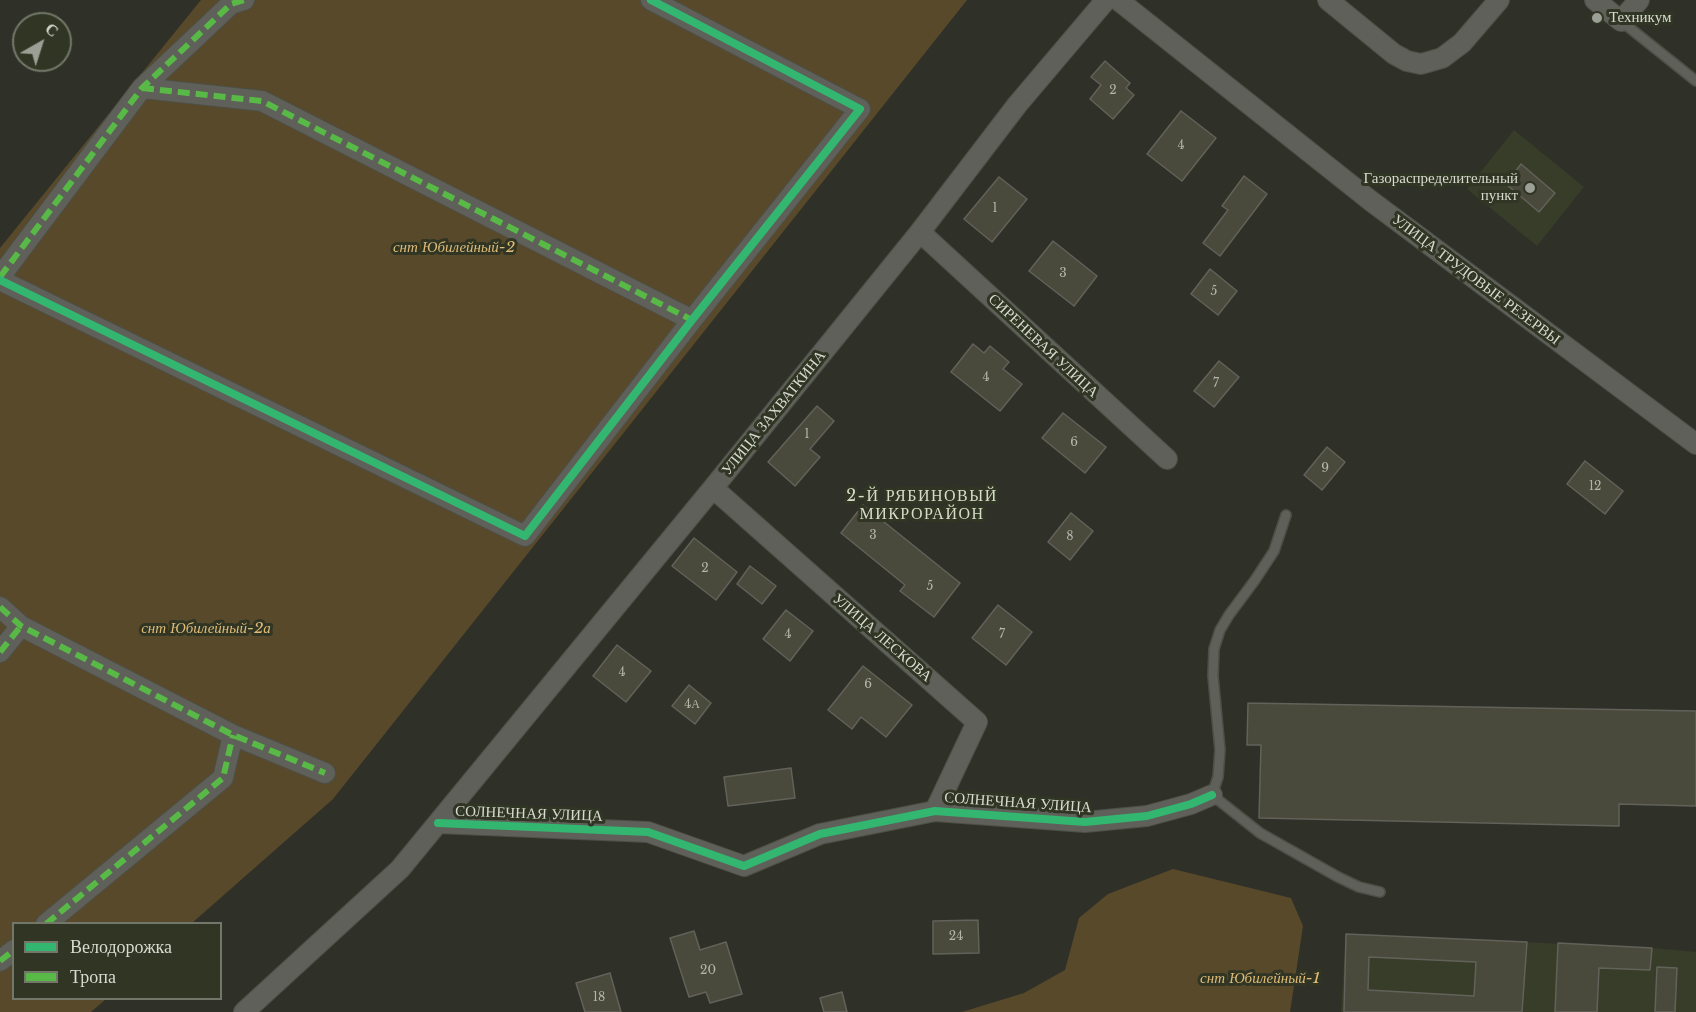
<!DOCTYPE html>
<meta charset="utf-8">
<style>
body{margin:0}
#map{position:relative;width:1696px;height:1012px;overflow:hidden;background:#2f3128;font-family:"Libre Baskerville",serif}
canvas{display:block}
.legend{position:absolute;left:12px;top:922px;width:210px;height:78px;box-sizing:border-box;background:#303524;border:2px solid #737769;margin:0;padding:8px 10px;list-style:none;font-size:18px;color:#d7dad0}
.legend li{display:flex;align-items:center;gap:12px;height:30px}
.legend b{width:30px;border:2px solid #737769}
.north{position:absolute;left:12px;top:12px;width:60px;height:60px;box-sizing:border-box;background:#303524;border:2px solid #737769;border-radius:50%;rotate:39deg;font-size:16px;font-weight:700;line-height:24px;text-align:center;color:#d7dad0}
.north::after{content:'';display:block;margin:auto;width:21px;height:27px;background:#9c9f95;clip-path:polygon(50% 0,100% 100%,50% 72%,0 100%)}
</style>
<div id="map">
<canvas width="1696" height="1012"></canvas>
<ul class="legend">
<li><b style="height:8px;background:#33b770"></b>Велодорожка</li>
<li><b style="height:8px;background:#58b947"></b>Тропа</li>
</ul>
<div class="north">С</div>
</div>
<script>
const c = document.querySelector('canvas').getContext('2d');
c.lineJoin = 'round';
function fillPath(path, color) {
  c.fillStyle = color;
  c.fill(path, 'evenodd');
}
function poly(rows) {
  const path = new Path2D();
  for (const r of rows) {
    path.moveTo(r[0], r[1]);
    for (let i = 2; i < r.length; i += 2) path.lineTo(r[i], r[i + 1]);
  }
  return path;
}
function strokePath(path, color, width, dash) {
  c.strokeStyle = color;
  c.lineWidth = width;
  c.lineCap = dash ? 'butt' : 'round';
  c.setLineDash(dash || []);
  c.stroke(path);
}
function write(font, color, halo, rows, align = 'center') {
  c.font = font + ' "Libre Baskerville",serif';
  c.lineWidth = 6;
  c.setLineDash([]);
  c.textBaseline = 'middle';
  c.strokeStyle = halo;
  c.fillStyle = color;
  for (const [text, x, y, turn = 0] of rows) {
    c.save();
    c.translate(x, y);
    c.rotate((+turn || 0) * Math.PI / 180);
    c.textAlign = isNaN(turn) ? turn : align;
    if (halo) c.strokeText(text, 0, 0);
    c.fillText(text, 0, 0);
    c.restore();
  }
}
const built = poly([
 [1514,130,1584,187,1537,246,1467,189],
 [1346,934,1652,948,1696,952,1696,1012,1341,1012]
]);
const green = poly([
 [201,0,967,0,333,799,192,923,14,924,14,998,106,999,91,1012,0,1012,0,248],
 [1173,869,1291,898,1303,926,1290,1012,962,1012,1024,993,1065,970,1079,918,1108,894]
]);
const building = poly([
 [1105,61,1130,83,1126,88,1134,95,1113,119,1090,99,1101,85,1091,77,1105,61],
 [1181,111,1216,138,1182,181,1147,154,1181,111],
 [1521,164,1555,193,1539,212,1506,184,1521,164],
 [1244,176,1267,194,1220,256,1203,243,1228,210,1222,206,1244,176],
 [999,177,1027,199,992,242,964,219,999,177],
 [1053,241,1097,276,1074,306,1029,271,1053,241],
 [1210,269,1237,291,1218,315,1191,294,1210,269],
 [973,344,984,353,990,346,1009,362,1003,369,1022,384,1000,411,951,372,973,344],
 [1219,361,1239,377,1214,407,1194,391,1219,361],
 [817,406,834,421,810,449,820,457,795,486,768,462,817,406],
 [1063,413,1106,447,1085,473,1042,438,1063,413],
 [1327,447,1345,462,1322,490,1304,475,1327,447],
 [1585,461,1623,491,1605,514,1567,484,1585,461],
 [863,505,960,583,934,617,900,591,905,585,841,533,863,505],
 [1071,513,1093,531,1070,560,1048,542,1071,513],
 [694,538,737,572,716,600,672,566,694,538],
 [750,566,776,586,762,604,737,584,750,566],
 [998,605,1032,632,1006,665,972,638,998,605],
 [786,610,813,631,790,661,763,639,786,610],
 [617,645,651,671,626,702,593,676,617,645],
 [863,666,912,705,886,737,861,717,852,729,828,710,863,666],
 [689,685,711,703,695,724,672,706,689,685],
 [1248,703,1696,711,1696,806,1619,804,1619,826,1259,818,1261,745,1247,745,1248,703],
 [791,768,795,798,728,806,724,777,791,768],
 [978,920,979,953,933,954,933,921,978,920],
 [694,931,700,950,726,942,742,994,710,1003,706,992,689,997,670,938,694,931],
 [1346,934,1527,942,1522,1012,1344,1012,1346,934],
 [1369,957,1476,962,1474,996,1368,990,1369,957],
 [1558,943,1652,948,1650,970,1599,968,1597,1012,1555,1012,1558,943],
 [1657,967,1677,968,1675,1012,1655,1012,1657,967],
 [610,973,621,1012,585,1012,576,983,610,973],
 [842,992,847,1012,824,1012,820,998,842,992]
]);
const service = poly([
 [1621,21,1696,81],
 [1286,515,1274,551,1255,580,1229,615,1220,630,1214,649,1213,676,1220,750,1218,777,1212,795,1260,833,1338,877,1359,887,1380,892]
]);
const minor = poly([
 [1118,0,1371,201,1696,444],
 [1328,0,1394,54,1407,61,1421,64,1442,58,1462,43,1499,0],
 [1595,0,1621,21,1639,0],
 [142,88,262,101,692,320],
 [920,232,1167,459],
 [0,277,142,88,231,4,244,0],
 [0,280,525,536,692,320,860,109,651,0],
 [713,488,977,722,935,811],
 [0,607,21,626,233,735,325,773],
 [0,652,21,626],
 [438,823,648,832,744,866,820,834,935,811,1085,822,1147,816,1191,804,1212,795],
 [46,924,223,778,233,735],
 [0,961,14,950],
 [244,1012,400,869,713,488,920,232,1017,105,1106,0]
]);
const quiet = poly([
 [142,88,262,101,692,320],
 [0,277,142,88,231,4,244,0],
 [0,607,21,626,233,735,325,773],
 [0,652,21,626],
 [46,924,223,778,233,735],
 [0,961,14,950]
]);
const cycleway = poly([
 [0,280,525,536,692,320,860,109,651,0],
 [438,823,648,832,744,866,820,834,935,811,1085,822,1147,816,1191,804,1212,795]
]);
const markers = [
 [1597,18,6,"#9c9f95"],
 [1530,188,6,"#9c9f95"]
];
const numberNames = [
 ["2",1113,91],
 ["4",1181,146],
 ["1",995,209],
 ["3",1063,274],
 ["5",1214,292],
 ["4",986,378],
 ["7",1216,384],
 ["1",807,435],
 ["6",1074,443],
 ["9",1325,469],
 ["12",1595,487],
 ["3",873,536],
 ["8",1070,537],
 ["2",705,569],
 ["5",930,587],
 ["4",788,635],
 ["7",1002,635],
 ["4",622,673],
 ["6",868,685],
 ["4А",692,705],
 ["24",956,937],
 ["20",708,971],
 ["18",599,998]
];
const poiNames = [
 ["Техникум",1609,18],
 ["Газораспределительный",1518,179,"right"],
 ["пункт",1518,196,"right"]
];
const parkNames = [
 ["снт Юбилейный-2",454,248],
 ["снт Юбилейный-2а",206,629],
 ["снт Юбилейный-1",1260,979]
];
const streetNames = [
 ["УЛИЦА ТРУДОВЫЕ РЕЗЕРВЫ",1476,280,37],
 ["СИРЕНЕВАЯ УЛИЦА",1043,346,43],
 ["УЛИЦА ЗАХВАТКИНА",774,413,-51],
 ["УЛИЦА ЛЕСКОВА",882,638,41],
 ["СОЛНЕЧНАЯ УЛИЦА",1018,803,4],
 ["СОЛНЕЧНАЯ УЛИЦА",529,814,2]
];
const neighbourhoodNames = [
 ["2-Й РЯБИНОВЫЙ",922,496],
 ["МИКРОРАЙОН",922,514]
];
fillPath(built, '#373d28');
fillPath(green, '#59492b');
fillPath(building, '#49493c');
strokePath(building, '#62625a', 1.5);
strokePath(service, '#4d4f46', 12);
strokePath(minor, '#4d4f46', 22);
strokePath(service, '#5e6059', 9);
strokePath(minor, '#5e6059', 20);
strokePath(quiet, '#58b947', 6, [12, 6]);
strokePath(cycleway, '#33b770', 8);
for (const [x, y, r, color] of markers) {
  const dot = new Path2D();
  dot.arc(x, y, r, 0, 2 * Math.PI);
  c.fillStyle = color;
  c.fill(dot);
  strokePath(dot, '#303524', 2);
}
write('12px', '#b4b6ab', null, numberNames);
write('15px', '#d7dad0', '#303524', poiNames, 'left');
write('italic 15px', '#e0bb76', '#303524', parkNames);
write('15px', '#d7dad0', '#303524', streetNames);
c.letterSpacing = '1.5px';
write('16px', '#d6ddc7', '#303524', neighbourhoodNames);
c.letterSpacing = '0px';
</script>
